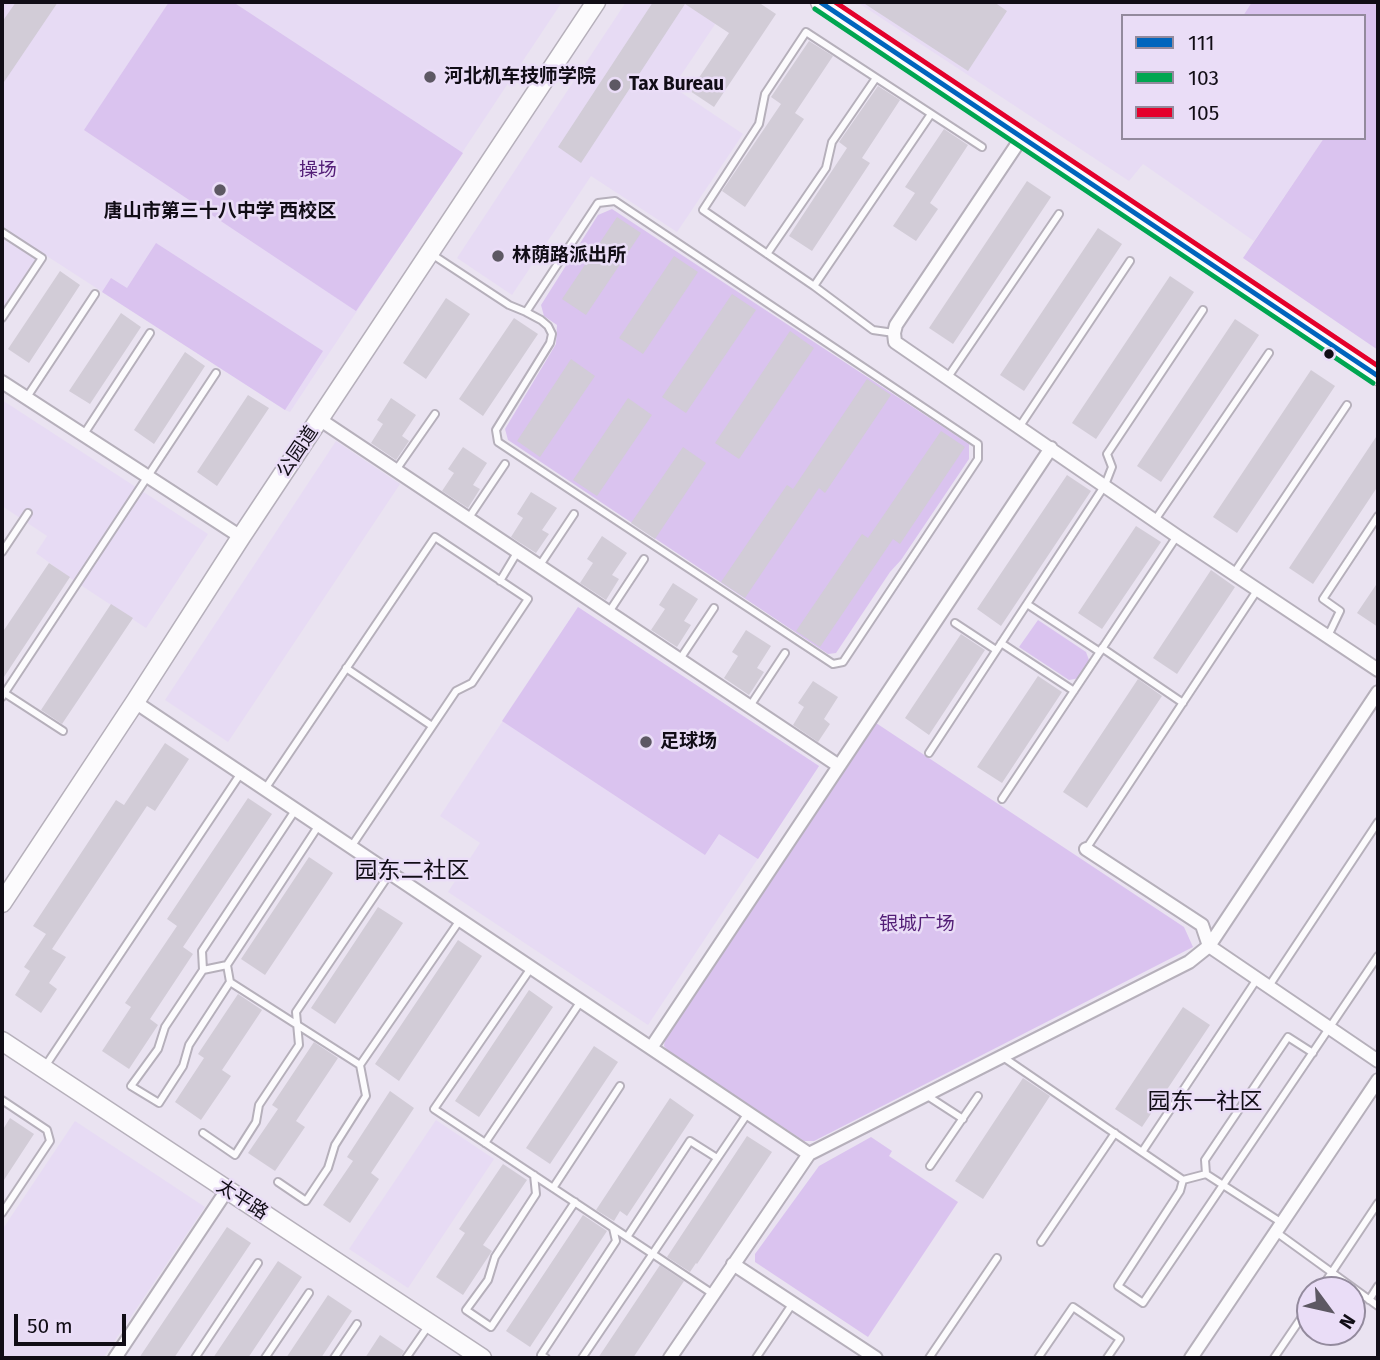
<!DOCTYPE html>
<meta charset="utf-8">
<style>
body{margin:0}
#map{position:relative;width:1380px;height:1360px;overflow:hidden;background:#eae3f1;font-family:"Fira Sans",sans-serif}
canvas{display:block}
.frame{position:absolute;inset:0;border:4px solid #110d16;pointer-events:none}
.legend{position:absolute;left:1121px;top:14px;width:245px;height:126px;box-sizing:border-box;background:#eaddf7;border:2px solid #938a9d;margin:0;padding:9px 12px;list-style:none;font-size:21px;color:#110d16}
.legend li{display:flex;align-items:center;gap:14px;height:35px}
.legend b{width:35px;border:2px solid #938a9d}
.north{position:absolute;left:1296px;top:1276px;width:70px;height:70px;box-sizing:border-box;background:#eaddf7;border:2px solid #938a9d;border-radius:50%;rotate:123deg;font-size:19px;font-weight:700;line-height:28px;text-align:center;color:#110d16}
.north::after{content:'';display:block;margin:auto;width:24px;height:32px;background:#5d5863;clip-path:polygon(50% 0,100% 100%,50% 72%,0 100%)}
.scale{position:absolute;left:14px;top:1314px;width:112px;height:32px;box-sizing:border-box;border:4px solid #110d16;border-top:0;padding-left:9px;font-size:21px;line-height:24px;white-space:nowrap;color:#110d16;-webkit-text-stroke:5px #eaddf7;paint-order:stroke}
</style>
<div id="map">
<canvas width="1380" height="1360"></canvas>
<div class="frame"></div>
<ul class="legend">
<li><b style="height:9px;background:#0065bd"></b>111</li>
<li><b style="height:9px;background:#00a651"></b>103</li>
<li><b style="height:9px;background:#e4002b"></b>105</li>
</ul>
<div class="north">N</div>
<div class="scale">50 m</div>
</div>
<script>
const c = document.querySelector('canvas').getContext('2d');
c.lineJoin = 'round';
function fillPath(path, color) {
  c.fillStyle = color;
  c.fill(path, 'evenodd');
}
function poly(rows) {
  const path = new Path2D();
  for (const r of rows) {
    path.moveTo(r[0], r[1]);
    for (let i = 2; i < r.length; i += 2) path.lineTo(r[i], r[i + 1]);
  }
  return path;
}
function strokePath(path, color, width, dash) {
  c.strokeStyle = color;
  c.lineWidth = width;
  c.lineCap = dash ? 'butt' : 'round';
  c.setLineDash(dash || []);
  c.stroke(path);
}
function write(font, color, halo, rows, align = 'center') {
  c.font = font + ' "Fira Sans","Noto Sans SC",sans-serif';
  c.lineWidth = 5;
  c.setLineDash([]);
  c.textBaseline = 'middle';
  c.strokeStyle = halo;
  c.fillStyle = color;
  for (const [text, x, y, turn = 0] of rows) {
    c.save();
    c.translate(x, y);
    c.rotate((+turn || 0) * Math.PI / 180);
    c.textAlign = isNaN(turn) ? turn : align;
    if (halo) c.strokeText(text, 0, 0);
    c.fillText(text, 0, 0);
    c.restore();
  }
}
const built = poly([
 [2,2,562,2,290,412,285,410,2,227],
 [626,2,730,2,673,87,743,134,677,232,591,176,512,295,457,258],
 [857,2,1252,2,1243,16,1123,16,1123,138,1324,138,1254,241,1143,164,1129,181],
 [2,235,26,250,37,261,2,313],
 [2,400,208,534,146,628,70,578,36,553,47,536,2,506],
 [336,441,400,484,228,742,165,700],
 [578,607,819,766,648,1025,448,892,480,843,440,816],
 [436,1120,494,1159,408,1288,349,1249],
 [75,1121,205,1207,103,1358,2,1358,2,1230]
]);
const green = poly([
 [169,2,233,2,463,153,356,311,84,130],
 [1252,2,1378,2,1378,350,1243,258,1324,138,1364,138,1364,16,1243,16],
 [612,209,969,444,969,459,901,560,890,572,836,653,828,654,508,440,505,429,556,344,557,325,544,316,541,305,598,215],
 [156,243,323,351,285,410,102,292,111,278,127,288],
 [578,607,819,766,758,859,719,834,705,855,502,721],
 [1038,620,1086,652,1089,660,1086,668,1080,678,1069,680,1019,647],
 [876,723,1184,927,1193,947,814,1141,804,1141,668,1051,664,1046,665,1038],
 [871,1137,892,1151,889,1156,958,1202,868,1337,755,1262,755,1254,819,1166]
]);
const building = poly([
 [16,2,58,2,2,85,2,22],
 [653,2,758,2,776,14,714,107,690,91,729,33,685,4,581,163,558,147],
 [862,2,994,2,1007,11,968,71],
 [809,41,833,56,795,113,804,119,745,207,722,191,781,104,771,97],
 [878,86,900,100,862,158,870,163,812,251,789,236,847,148,839,142],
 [944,129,968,145,930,203,938,209,916,241,893,226,915,193,905,187],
 [1027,181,1051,197,953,344,929,328],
 [617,217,641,233,586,315,562,299],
 [1098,228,1122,244,1024,391,1000,375],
 [674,256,698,272,643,354,619,338],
 [60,271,80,285,29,363,8,349],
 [1170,276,1194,292,1096,439,1072,423],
 [732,294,756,310,686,413,662,397],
 [446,298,470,314,426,379,403,363],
 [121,313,141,327,90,404,69,391],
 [514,318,538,334,483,416,459,399],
 [1235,319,1259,335,1161,482,1137,466],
 [790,331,814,348,739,459,715,443],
 [185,352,205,366,154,444,134,430],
 [571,359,595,376,540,457,517,441],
 [1311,370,1335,386,1237,533,1213,517],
 [867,379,891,395,825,493,819,488,745,598,721,582,787,485,793,489],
 [248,395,269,408,217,486,197,472],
 [391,398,416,415,402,436,409,441,396,460,371,443,383,424,377,420],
 [628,398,652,415,597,496,573,480],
 [941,431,965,447,900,544,893,539,820,647,796,631,862,534,868,538],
 [1378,434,1378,486,1313,584,1289,568],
 [463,447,487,463,473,485,480,489,468,508,442,491,454,473,448,469],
 [683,447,706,463,655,539,631,523],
 [1067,475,1091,491,1001,626,977,609],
 [531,492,557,508,542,530,549,534,536,553,511,537,523,518,517,514],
 [1136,526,1161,542,1102,629,1078,613],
 [602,536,627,553,612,575,619,579,606,600,580,583,593,563,587,559],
 [49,563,70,577,2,680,2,633],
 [1211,570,1235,587,1177,674,1153,658],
 [1378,582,1378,627,1357,613],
 [673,583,698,599,684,621,691,625,677,647,651,630,665,609,659,605],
 [111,604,133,618,62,724,41,710],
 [746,630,771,646,757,668,764,672,749,695,724,678,738,656,732,652],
 [961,634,985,650,929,735,905,718],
 [1038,676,1062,692,1002,783,977,767],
 [1138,679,1162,696,1087,808,1063,792],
 [813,681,838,697,824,719,830,724,818,742,793,725,804,707,798,703],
 [165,743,189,759,155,811,147,806,52,949,66,957,49,983,57,989,41,1013,15,995,30,971,24,967,46,934,33,926,116,800,124,805],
 [248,798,272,814,183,947,193,954,150,1019,158,1025,129,1069,102,1051,131,1007,125,1003,177,926,167,919],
 [309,857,333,873,265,975,241,959],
 [378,907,403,923,335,1024,311,1008],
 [458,940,482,956,399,1081,375,1064],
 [529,990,553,1007,479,1117,455,1101],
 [238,994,262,1010,222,1070,231,1076,201,1120,175,1102,204,1058,198,1054],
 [1183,1007,1210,1025,1142,1127,1115,1109],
 [314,1042,338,1058,296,1121,305,1127,275,1171,248,1153,278,1109,272,1105],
 [594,1046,618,1062,550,1164,526,1148],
 [1023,1078,1050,1096,983,1199,955,1181],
 [390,1091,414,1108,371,1173,379,1179,350,1223,323,1205,353,1161,347,1157],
 [670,1098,694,1115,627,1216,620,1211,614,1221,596,1210],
 [10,1118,34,1134,2,1183,2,1131],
 [747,1136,772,1152,697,1264,696,1263,690,1272,667,1257],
 [503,1164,527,1180,483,1245,492,1251,463,1295,436,1277,465,1233,459,1229],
 [583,1215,607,1231,530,1347,506,1331],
 [227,1227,251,1243,174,1358,139,1358],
 [278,1261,302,1277,248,1358,213,1358],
 [660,1265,684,1281,633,1358,598,1358],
 [328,1295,352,1311,321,1358,286,1358],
 [380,1335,404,1351,400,1358,365,1358]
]);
const lane = poly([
 [2,232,42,258,2,318],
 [430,253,509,305,526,312,541,320,548,326,552,334,550,343,496,430,498,442,833,664,843,662,978,459,978,444,615,201,598,203,526,312],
 [767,254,826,168,832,142,876,78],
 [814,286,931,114],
 [894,333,873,330,814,286,703,210,759,124,765,94,806,32,982,147],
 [948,377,1059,214],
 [27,397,95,294],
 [1020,426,1130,261],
 [84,434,150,333],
 [396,470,435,414],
 [468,519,505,464],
 [1155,520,1269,353],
 [2,552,28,513],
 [540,565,574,514],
 [1234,573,1347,405],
 [500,581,518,551],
 [1027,604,1100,652],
 [609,612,644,559],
 [955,623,996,650],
 [1328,636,1340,611,1323,599,1378,516],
 [1001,643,1074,691],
 [1102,648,1183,703],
 [680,659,714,608],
 [346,668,432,726],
 [3,692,63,731],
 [2,697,216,373],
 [750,706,785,653],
 [929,753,1105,485,1112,467,1107,454,1203,310],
 [265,789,435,537,528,599,472,683,456,691,351,847],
 [1002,799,1177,536],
 [296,809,202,951,203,970,165,1027,158,1049,131,1086,159,1103,183,1066,189,1045,230,982,227,965,319,825],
 [1086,849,1258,589],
 [531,968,434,1109,713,1294],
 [203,970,227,965],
 [230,982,360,1065],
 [1269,986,1378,822],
 [1003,1057,1183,1180,1206,1174,1282,1223],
 [44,1068,241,773],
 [926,1095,963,1119],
 [2,1100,47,1130,50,1141,2,1213],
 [203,1133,235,1155,256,1122,259,1105,299,1045,296,1012,390,873],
 [485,1143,581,1001],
 [1142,1152,1257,979],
 [930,1166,978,1096],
 [1206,1174,1205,1160,1288,1037,1313,1053],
 [534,1175,536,1194,495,1257,488,1280,466,1310,491,1327,575,1202],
 [1183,1180,1180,1191,1118,1286,1143,1303,1378,956],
 [278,1182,306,1201,328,1168,335,1145,366,1096,360,1065,460,920],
 [553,1188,620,1086],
 [1276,1232,1378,1306],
 [627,1237,690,1141,717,1158],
 [1041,1242,1115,1133],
 [1320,1290,1378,1203],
 [1369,1300,1378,1286],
 [195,1358,258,1263],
 [265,1358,309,1293],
 [334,1358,357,1324],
 [406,1358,429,1325],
 [546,1358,541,1355,616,1241,613,1228],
 [582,1358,748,1113],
 [756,1358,793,1303],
 [929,1358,997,1258],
 [1038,1358,1073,1307,1120,1339,1107,1358],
 [1274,1358,1310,1305]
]);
const street = poly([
 [1022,137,896,325,894,333,895,342,1177,536,1378,670],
 [2,382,241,537],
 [319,419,839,766],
 [135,702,809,1154],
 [1086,849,1202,925,1209,946,1378,1061],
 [651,1048,1051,448],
 [733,1264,876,1358],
 [115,1358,227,1190],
 [670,1358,809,1154,1189,962,1209,946,1378,692],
 [1191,1358,1378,1080]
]);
const secondary = poly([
 [820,2,1378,376],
 [2,903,135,702,241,537,596,2],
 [2,1041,482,1358]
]);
const bus1 = poly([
 [820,2,1378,376]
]);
const bus2 = poly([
 [815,9,1373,383]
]);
const bus3 = poly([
 [835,2,1378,366]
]);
const markers = [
 [430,77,7,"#5d5863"],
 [615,85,7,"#5d5863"],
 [220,190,7,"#5d5863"],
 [498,256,7,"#5d5863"],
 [1329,354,6,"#110d16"],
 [646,742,7,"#5d5863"]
];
const poiNames = [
 ["河北机车技师学院",444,77],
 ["Tax Bureau",629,85],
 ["唐山市第三十八中学 西校区",220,212,"center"],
 ["林荫路派出所",512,256],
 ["足球场",660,742]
];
const parkNames = [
 ["操场",318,171],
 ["银城广场",917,925]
];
const streetNames = [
 ["公园道",298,452,-56],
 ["太平路",242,1200,33]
];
const quarterNames = [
 ["园东二社区",412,872],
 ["园东一社区",1205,1103]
];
fillPath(built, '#e7dbf4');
fillPath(green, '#dac3ef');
fillPath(building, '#d2ccd7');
strokePath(lane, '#b6b0bb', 10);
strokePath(street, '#b6b0bb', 16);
strokePath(secondary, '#b6b0bb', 21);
strokePath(lane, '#fcfbfd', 6);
strokePath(street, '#fcfbfd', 12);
strokePath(secondary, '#fcfbfd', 18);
strokePath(bus1, '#0065bd', 5);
strokePath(bus2, '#00a651', 5);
strokePath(bus3, '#e4002b', 5);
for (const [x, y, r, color] of markers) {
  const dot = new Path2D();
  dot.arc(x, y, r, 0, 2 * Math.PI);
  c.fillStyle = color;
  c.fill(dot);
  strokePath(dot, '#eaddf7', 2.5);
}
write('bold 19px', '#110d16', '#eaddf7', poiNames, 'left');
write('19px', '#531e77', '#eaddf7', parkNames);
write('19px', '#110d16', '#eaddf7', streetNames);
write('23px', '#110d16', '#eaddf7', quarterNames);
</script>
